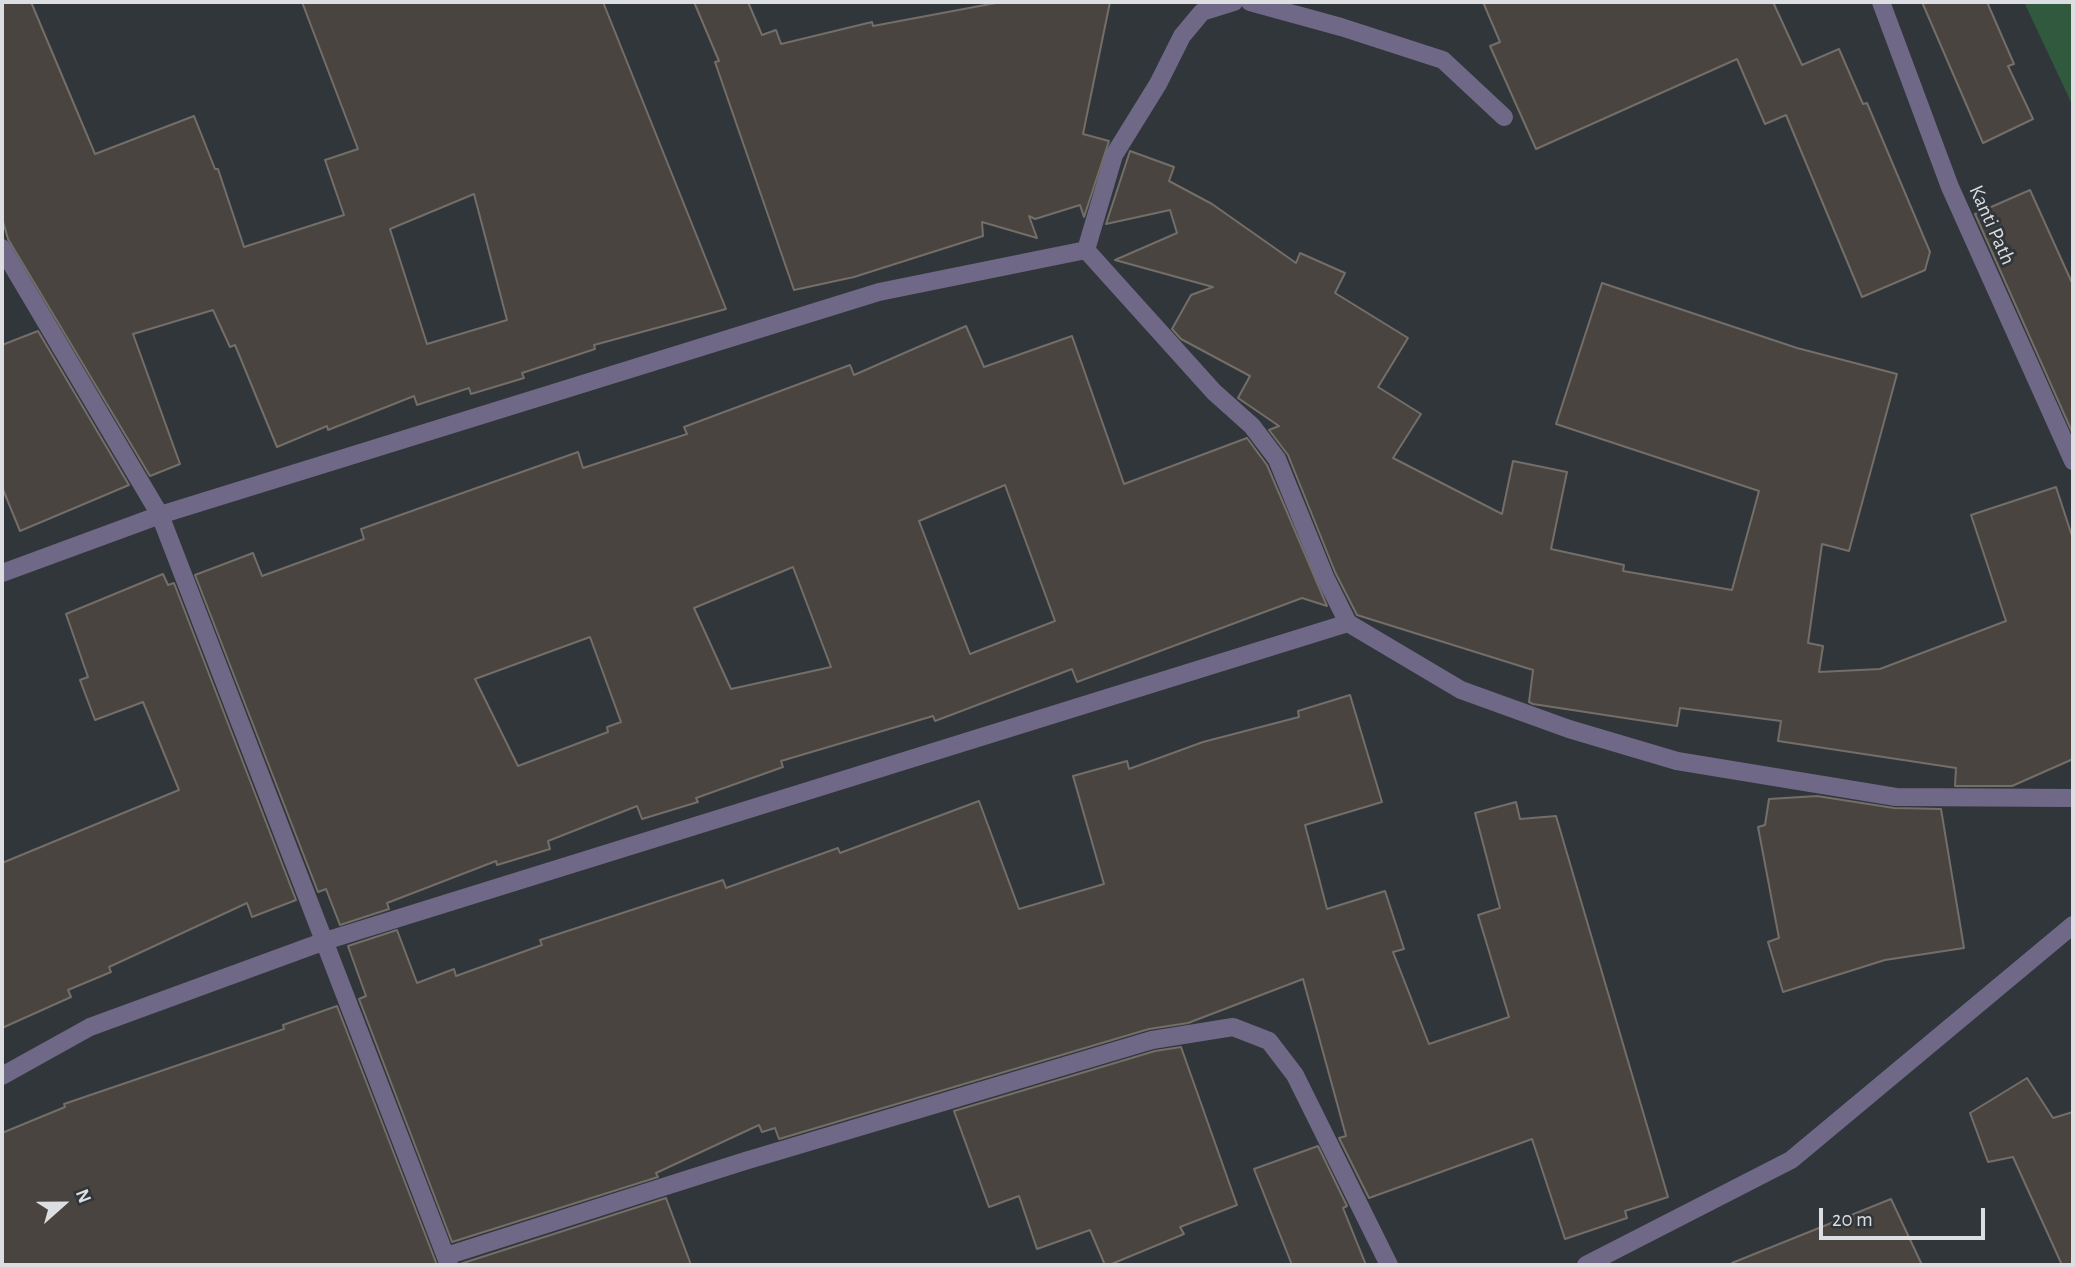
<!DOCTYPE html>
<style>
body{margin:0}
#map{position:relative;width:2075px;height:1267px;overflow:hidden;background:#31363b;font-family:"Alegreya Sans",sans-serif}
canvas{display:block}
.frame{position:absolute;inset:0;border:4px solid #dcdee2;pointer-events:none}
.north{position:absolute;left:28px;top:1169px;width:70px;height:70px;-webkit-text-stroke:5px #31363b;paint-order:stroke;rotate:69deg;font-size:19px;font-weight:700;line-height:28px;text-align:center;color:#dcdee2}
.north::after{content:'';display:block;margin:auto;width:24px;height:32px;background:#dcdee2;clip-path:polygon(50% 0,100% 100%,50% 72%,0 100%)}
.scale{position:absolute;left:1819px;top:1208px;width:166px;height:32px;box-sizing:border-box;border:4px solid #dcdee2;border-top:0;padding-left:9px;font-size:21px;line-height:24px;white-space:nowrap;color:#dcdee2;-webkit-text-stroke:5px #31363b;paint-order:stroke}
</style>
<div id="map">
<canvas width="2075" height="1267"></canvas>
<div class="frame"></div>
<div class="north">N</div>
<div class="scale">20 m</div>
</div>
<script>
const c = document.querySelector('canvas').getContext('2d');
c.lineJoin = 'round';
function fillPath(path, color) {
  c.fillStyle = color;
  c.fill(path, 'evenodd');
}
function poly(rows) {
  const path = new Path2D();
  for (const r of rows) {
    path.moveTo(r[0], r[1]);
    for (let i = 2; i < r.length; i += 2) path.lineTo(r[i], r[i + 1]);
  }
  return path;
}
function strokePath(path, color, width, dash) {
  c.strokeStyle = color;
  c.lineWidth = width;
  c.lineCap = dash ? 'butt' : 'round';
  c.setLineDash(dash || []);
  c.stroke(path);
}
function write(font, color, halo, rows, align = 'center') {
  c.font = font + ' "Alegreya Sans",sans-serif';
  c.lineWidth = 6;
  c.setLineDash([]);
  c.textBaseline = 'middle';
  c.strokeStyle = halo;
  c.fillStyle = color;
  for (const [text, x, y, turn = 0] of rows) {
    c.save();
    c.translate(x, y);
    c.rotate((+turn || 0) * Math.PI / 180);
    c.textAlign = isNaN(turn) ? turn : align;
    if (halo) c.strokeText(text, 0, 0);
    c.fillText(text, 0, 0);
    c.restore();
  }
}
const green = poly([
 [2024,2,2073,2,2073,101,2071,102]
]);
const building = poly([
 [2,2,31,2,95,154,194,116,215,169,218,169,244,247,344,215,325,160,358,149,302,2,603,2,726,309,594,345,595,349,522,373,524,378,471,394,469,388,417,405,414,396,328,430,327,426,277,447,235,345,230,347,213,310,133,334,180,464,150,476,8,239,2,218,2,2],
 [474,194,507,320,427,344,390,229,474,194],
 [694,2,748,2,762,35,776,30,781,44,872,22,873,26,1001,2,1110,2,1083,134,1109,141,1084,217,1080,205,1035,219,1029,216,1037,238,982,222,983,236,854,277,794,290,715,62,719,61,694,2],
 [1483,2,1773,2,1802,65,1839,49,1863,104,1867,103,1930,252,1925,270,1862,297,1786,115,1765,124,1737,59,1536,149,1490,46,1500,42,1483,2],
 [1922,2,1987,2,2014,64,2008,66,2033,119,1983,143,1922,2],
 [1130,151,1174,167,1169,181,1212,204,1296,263,1300,253,1345,273,1335,293,1408,338,1378,387,1421,414,1393,458,1502,514,1513,461,1567,472,1551,549,1624,565,1623,571,1732,590,1759,491,1556,424,1602,283,1797,348,1897,374,1849,551,1822,544,1808,643,1823,646,1819,672,1880,669,2006,621,1971,515,2056,487,2073,539,2073,759,2012,786,1955,786,1956,768,1778,741,1781,721,1680,708,1677,726,1533,704,1529,702,1533,670,1357,615,1335,572,1288,455,1269,430,1279,426,1238,398,1250,376,1181,339,1172,329,1191,295,1213,287,1115,260,1177,233,1170,210,1106,224,1130,151],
 [2030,190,2073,285,2073,434,1975,214,2030,190],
 [966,326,984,367,1072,336,1124,484,1247,438,1267,465,1327,606,1302,598,1077,682,1072,669,935,721,933,716,781,761,783,767,696,798,698,802,642,819,637,806,548,841,550,849,497,865,496,861,387,903,389,909,340,925,326,889,318,892,195,575,253,553,262,576,364,539,361,529,578,452,583,468,687,434,684,427,850,365,854,375,966,326],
 [1005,485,1055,621,970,654,919,521,1005,485],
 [793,567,831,667,731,689,694,608,793,567],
 [590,637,621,722,607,727,608,732,518,766,475,679,590,637],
 [38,331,129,485,20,531,2,487,2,345,38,331],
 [163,574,168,585,174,583,296,900,252,917,247,903,109,967,111,972,68,990,71,997,2,1028,2,863,179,790,143,702,95,720,80,680,88,677,66,614,163,574],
 [1350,695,1382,802,1305,825,1327,909,1385,891,1404,949,1393,952,1429,1044,1509,1017,1478,915,1500,908,1475,813,1516,802,1520,819,1556,816,1668,1197,1625,1211,1627,1218,1565,1239,1532,1139,1369,1198,1339,1138,1346,1136,1303,979,1188,1023,1149,1029,779,1139,775,1128,762,1132,759,1125,656,1173,658,1177,452,1242,359,999,366,996,348,946,397,930,417,983,454,969,456,976,542,945,540,940,723,880,726,888,838,848,840,853,979,801,1019,909,1104,884,1073,776,1127,761,1129,769,1203,742,1299,717,1298,711,1350,695],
 [1817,796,1894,808,1941,809,1964,948,1885,960,1783,992,1768,942,1779,938,1758,827,1765,825,1769,799,1817,796],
 [337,1006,437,1265,2,1265,2,1133,65,1107,64,1104,284,1029,283,1025,337,1006],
 [1181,1047,1237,1205,1180,1227,1184,1234,1109,1265,1105,1265,1090,1230,1037,1249,1019,1196,989,1207,954,1111,1155,1051,1181,1047],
 [2027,1078,2053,1118,2073,1112,2073,1265,2062,1265,2013,1157,1988,1162,1970,1113,2027,1078],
 [1318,1146,1347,1206,1343,1208,1366,1265,1292,1265,1254,1169,1318,1146],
 [666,1198,691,1265,460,1265,460,1264,666,1198],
 [1891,1199,1922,1265,1732,1265,1732,1263,1891,1199]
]);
const minor = poly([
 [1250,2,1341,27,1443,60,1504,117],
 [1881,2,1950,187,2073,461],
 [2,248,160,515,449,1265],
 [1086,250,1114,155,1158,84,1182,36,1202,12,1234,2],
 [2,573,160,515,879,292,1086,250,1214,392,1252,426,1277,459,1325,577,1348,623,1461,690,1569,729,1677,761,1896,797,2073,798],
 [2,1076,90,1027,325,941,1348,623],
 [446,1256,745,1161,1152,1040,1233,1027,1269,1041,1295,1075,1389,1265],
 [1586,1265,1791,1160,2073,925]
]);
const streetNames = [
 ["Kanti Path",1992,225,66]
];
fillPath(green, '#30593e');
fillPath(building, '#49443f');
strokePath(building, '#746e69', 2);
strokePath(minor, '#6f6987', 18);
write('21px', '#dcdee2', '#31363b', streetNames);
</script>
